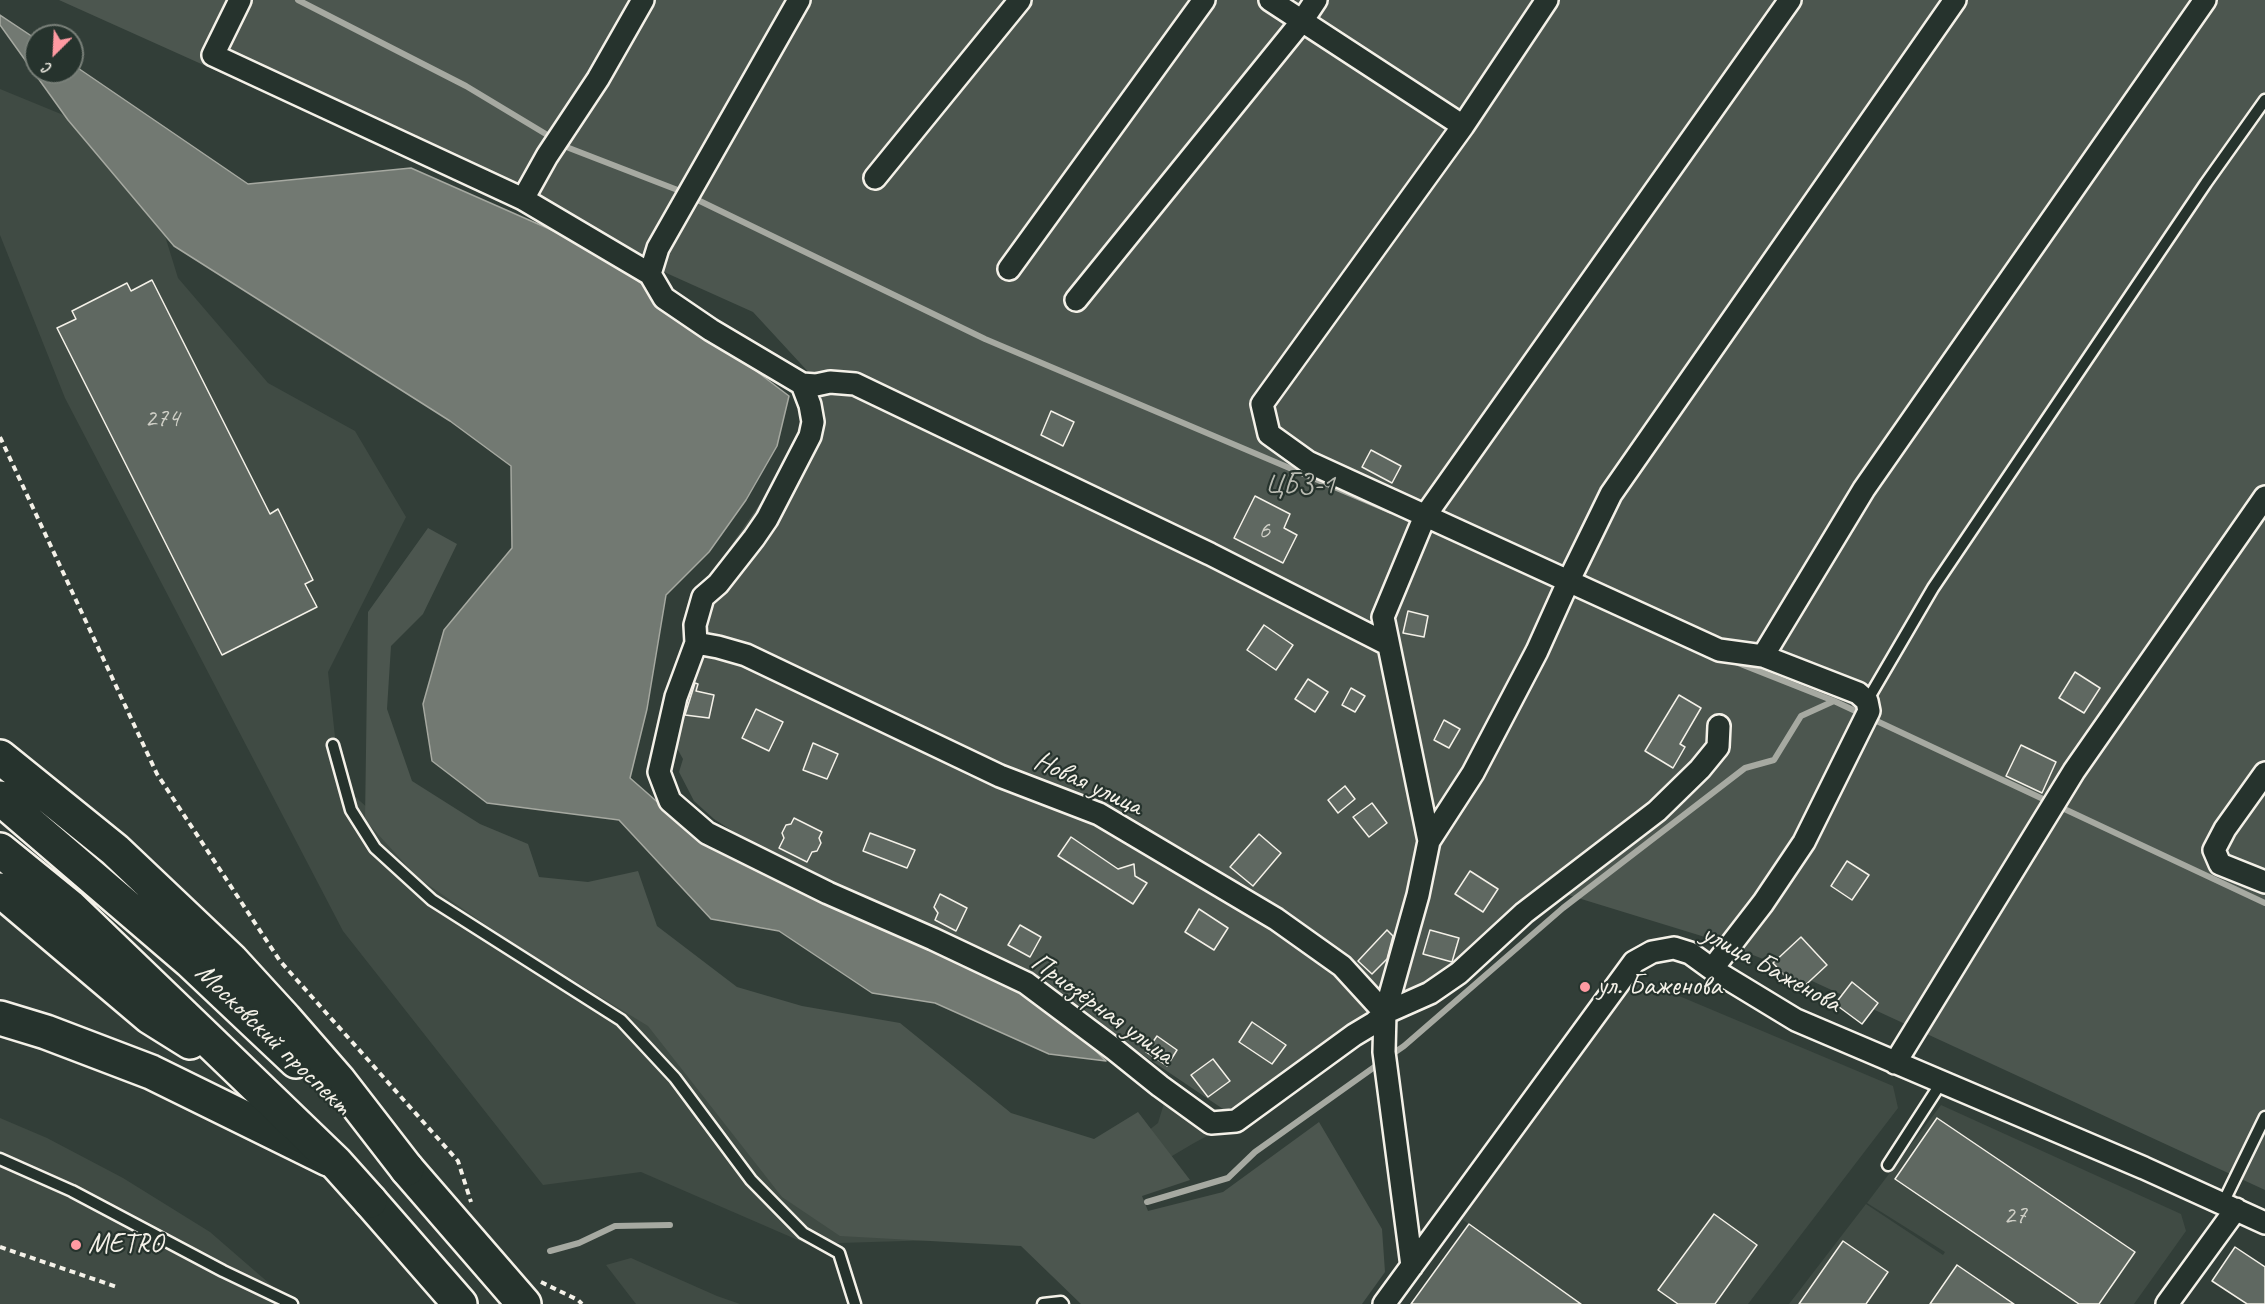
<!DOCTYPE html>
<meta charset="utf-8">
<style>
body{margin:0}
#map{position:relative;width:2265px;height:1304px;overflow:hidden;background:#323e38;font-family:Caveat,sans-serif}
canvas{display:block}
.north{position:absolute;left:24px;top:24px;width:60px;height:60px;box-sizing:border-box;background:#26332d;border:2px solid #787f78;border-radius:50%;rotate:204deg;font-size:16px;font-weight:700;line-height:24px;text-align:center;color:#f4f1e8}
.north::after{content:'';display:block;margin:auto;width:21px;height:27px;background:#ff9aa2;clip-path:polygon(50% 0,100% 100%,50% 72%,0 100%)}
</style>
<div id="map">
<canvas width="2265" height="1304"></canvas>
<div class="north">С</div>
</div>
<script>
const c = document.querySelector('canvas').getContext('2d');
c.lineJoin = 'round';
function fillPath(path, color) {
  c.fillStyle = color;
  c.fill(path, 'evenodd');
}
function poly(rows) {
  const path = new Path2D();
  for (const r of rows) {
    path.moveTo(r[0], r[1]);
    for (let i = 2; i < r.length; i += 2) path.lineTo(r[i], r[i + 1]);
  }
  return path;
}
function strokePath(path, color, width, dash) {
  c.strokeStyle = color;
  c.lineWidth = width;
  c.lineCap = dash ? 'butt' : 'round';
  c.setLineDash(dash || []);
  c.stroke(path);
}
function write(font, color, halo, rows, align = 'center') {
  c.font = font + ' Caveat,sans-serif';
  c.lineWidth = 4.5;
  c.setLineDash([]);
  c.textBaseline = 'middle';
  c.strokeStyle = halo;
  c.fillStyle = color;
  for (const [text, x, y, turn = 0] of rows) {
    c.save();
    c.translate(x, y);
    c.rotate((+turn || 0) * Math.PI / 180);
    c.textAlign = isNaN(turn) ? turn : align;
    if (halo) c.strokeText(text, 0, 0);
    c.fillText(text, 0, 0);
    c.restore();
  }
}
const built = poly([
 [0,89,168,158,157,210,178,278,268,383,355,431,406,517,328,672,340,783,432,866,1113,1159,1158,1123,1169,1087,1224,1127,1194,1143,1035,1237,807,1244,641,1172,543,1185,343,931,65,398,0,235],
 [1634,977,1893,1086,1898,1108,1748,1304,1575,1304,1459,1217],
 [1941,1105,2181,1214,2186,1231,2134,1304,1789,1304,1866,1204,1943,1255,1945,1252,1867,1203],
 [0,1118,47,1138,123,1178,210,1232,293,1304,0,1304],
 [631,1258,717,1296,740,1304,636,1304,606,1265]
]);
const green = poly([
 [59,0,2265,0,2265,1190,1773,963,1718,941,1565,894,1385,1013,1226,1111,1017,970,922,922,815,877,763,851,714,819,694,801,679,772,683,759,665,727,690,605,773,485,824,389,753,312],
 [428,528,457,544,423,614,391,646,387,709,412,781,480,824,528,844,539,877,588,882,638,871,657,926,737,987,802,1006,900,1023,1011,1113,1094,1139,1138,1112,1190,1180,1142,1196,1148,1211,1223,1192,1319,1122,1382,1229,1385,1272,1362,1304,1081,1304,1021,1246,840,1236,782,1197,648,1026,512,943,417,877,365,820,368,612]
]);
const water = poly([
 [0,15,36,39,36,72,72,72,72,64,248,184,411,168,597,250,789,396,777,446,746,500,709,552,666,595,647,709,630,778,687,828,1035,992,1106,1061,1049,1054,935,1003,872,993,779,931,711,919,619,820,487,803,432,761,423,704,444,630,512,548,511,466,450,421,174,246,68,120,0,25,0,15]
]);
const stream = poly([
 [298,0,466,86,569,148,675,189,985,339,1391,511],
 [1733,661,1834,701,2265,903],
 [1388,1057,1404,1046,1563,908,1745,768,1774,760,1801,716,1834,701],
 [1147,1202,1228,1178,1255,1152,1380,1063],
 [550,1251,579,1243,615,1226,670,1225]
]);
const building = poly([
 [152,280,270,514,278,509,313,580,305,584,317,607,222,655,57,328,76,319,72,311,127,283,131,291,152,280],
 [1051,411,1074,422,1063,446,1041,435,1051,411],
 [1371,450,1401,466,1392,483,1362,467,1371,450],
 [1255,496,1290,514,1284,528,1297,535,1283,563,1234,538,1255,496],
 [1408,611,1428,616,1424,637,1403,633,1408,611],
 [1264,625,1293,645,1276,670,1247,650,1264,625],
 [2075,672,2100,688,2084,713,2059,698,2075,672],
 [1308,679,1328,692,1315,712,1295,699,1308,679],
 [695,683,698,684,696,691,714,695,709,718,685,715,695,683],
 [1351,688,1365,696,1355,712,1342,705,1351,688],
 [1679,695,1701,708,1680,744,1685,747,1673,768,1645,751,1679,695],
 [756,709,783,722,769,751,742,738,756,709],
 [1444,720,1460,729,1449,748,1434,740,1444,720],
 [813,743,838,754,827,779,803,770,813,743],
 [2021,745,2056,762,2042,793,2006,776,2021,745],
 [1345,786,1355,799,1338,813,1328,800,1345,786],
 [1372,803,1387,823,1369,837,1353,817,1372,803],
 [794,818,822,832,819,838,821,843,817,851,812,852,807,862,779,848,784,838,782,833,786,825,791,824,794,818],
 [870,833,915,850,907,868,863,851,870,833],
 [1259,834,1281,853,1253,886,1230,867,1259,834],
 [1071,837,1118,869,1134,864,1135,876,1147,883,1133,904,1058,856,1071,837],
 [1847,861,1869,875,1852,900,1831,886,1847,861],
 [1470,871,1498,889,1483,912,1455,894,1470,871],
 [940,894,967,908,956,931,935,920,938,913,934,907,940,894],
 [1199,909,1228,928,1214,950,1185,932,1199,909],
 [1020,925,1041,937,1030,957,1008,945,1020,925],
 [1387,930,1393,936,1387,959,1372,974,1358,961,1387,930],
 [1430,930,1459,938,1452,962,1423,954,1430,930],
 [1801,937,1827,965,1799,991,1773,963,1801,937],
 [1852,982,1878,1003,1862,1024,1835,1004,1852,982],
 [1252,1022,1286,1045,1272,1064,1239,1042,1252,1022],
 [1157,1036,1177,1050,1167,1066,1146,1052,1157,1036],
 [1213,1059,1230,1081,1208,1097,1191,1075,1213,1059],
 [1937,1118,2135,1252,2099,1304,2079,1304,1895,1179,1937,1118],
 [1714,1214,1757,1245,1715,1304,1678,1304,1658,1290,1714,1214],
 [1469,1224,1581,1304,1411,1304,1469,1224],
 [1843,1241,1888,1272,1866,1304,1799,1304,1843,1241],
 [2235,1247,2265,1267,2265,1304,2247,1304,2212,1281,2235,1247],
 [1957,1265,2014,1304,1930,1304,1957,1265]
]);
const path = poly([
 [0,437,157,774,280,961,458,1161,471,1202],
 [0,1247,117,1287],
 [541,1282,578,1300,582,1304]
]);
const lane = poly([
 [1867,701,1933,588,2206,183,2265,100],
 [333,745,351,810,375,848,432,900,621,1020,675,1078,751,1180,803,1233,839,1253,855,1304],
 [0,1159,72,1191,223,1271,292,1304],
 [1888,1165,1941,1083],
 [2223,1203,2265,1117],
 [1043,1304,1061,1302,1063,1304]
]);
const street = poly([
 [240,0,213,55,523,199],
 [643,0,598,79,547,156,523,199,650,274],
 [799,0,658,248,650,274,664,298,711,330,802,384,816,385,830,382,855,384,1210,554,1387,644],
 [1270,0,1463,126,1262,404,1269,434,1308,462,1719,650,1763,656,1858,693,1867,701,1869,711,1804,842,1763,903,1712,969],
 [1463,126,1547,0],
 [875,178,1020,0],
 [1009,269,1204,0],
 [1076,300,1302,21,1316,0],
 [802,384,810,405,813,422,810,436,767,519,754,538,718,584,703,597,695,625,696,643,718,647,746,655,1000,776,1099,814,1276,919,1342,966,1385,1013],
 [696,643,676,697,659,772,670,801,707,833,828,893,933,939,1026,983,1114,1049,1160,1086,1211,1123,1236,1121,1354,1035,1374,1023,1385,1013,1430,993,1459,973,1524,913,1657,811,1700,769,1718,747,1719,726],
 [1763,656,1864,489,2205,0],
 [2265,773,2225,829,2214,850,2220,864,2265,882],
 [1429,841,1473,773,1537,651,1569,580,1611,494,1955,0],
 [1895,1063,2074,771,2265,497],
 [1412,1266,1384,1052,1385,1013,1418,895,1429,841,1383,617,1425,516,1790,0],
 [1384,1304,1634,962,1652,952,1674,948,1690,953,1712,969,1796,1020,2144,1168,2265,1223],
 [2167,1304,2236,1209]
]);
const primary = poly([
 [0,1018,46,1032,151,1072,328,1159],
 [407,1169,524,1304],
 [370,1201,460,1304]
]);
const highway = poly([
 [0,757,115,850,231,960,285,1019,339,1081,407,1169],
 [0,798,190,961,296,1061],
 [0,850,69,906,336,1163,370,1201],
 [0,890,150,1017,190,1042]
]);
const markers = [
 [1585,987,6,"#ff9aa2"],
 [76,1245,6,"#ff9aa2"]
];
const numberNames = [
 ["274",162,419],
 ["6",1264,531],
 ["27",2015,1216]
];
const parkNames = [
 ["ЦБЗ-1",1300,486]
];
const streetNames = [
 ["Новая улица",1088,784,25],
 ["улица Баженова",1771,969,29],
 ["Приозёрная улица",1102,1009,36],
 ["Московский проспект",273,1040,44]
];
const poiNames = [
 ["ул. Баженова",1597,987],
 ["METRO",88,1245]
];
fillPath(built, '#404b44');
fillPath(green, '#4c564f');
fillPath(water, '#727972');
strokePath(water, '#a6a9a1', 1.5);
strokePath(stream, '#a6a9a1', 6);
fillPath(building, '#5f6861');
strokePath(building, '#f4f1e8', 1.5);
strokePath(lane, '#f4f1e8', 15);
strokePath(street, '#f4f1e8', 26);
strokePath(primary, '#f4f1e8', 38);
strokePath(highway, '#f4f1e8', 38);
strokePath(path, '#f4f1e8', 4, [6, 4.5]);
strokePath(lane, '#26332d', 10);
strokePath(street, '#26332d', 21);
strokePath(primary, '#26332d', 33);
strokePath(highway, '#26332d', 33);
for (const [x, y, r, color] of markers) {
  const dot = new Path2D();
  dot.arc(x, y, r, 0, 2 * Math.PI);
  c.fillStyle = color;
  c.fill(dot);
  strokePath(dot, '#26332d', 2);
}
write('26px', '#cfcfc6', null, numberNames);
write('28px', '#b9bbb2', '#26332d', parkNames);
write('28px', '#f4f1e8', '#26332d', streetNames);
write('28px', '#f4f1e8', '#26332d', poiNames, 'left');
</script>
